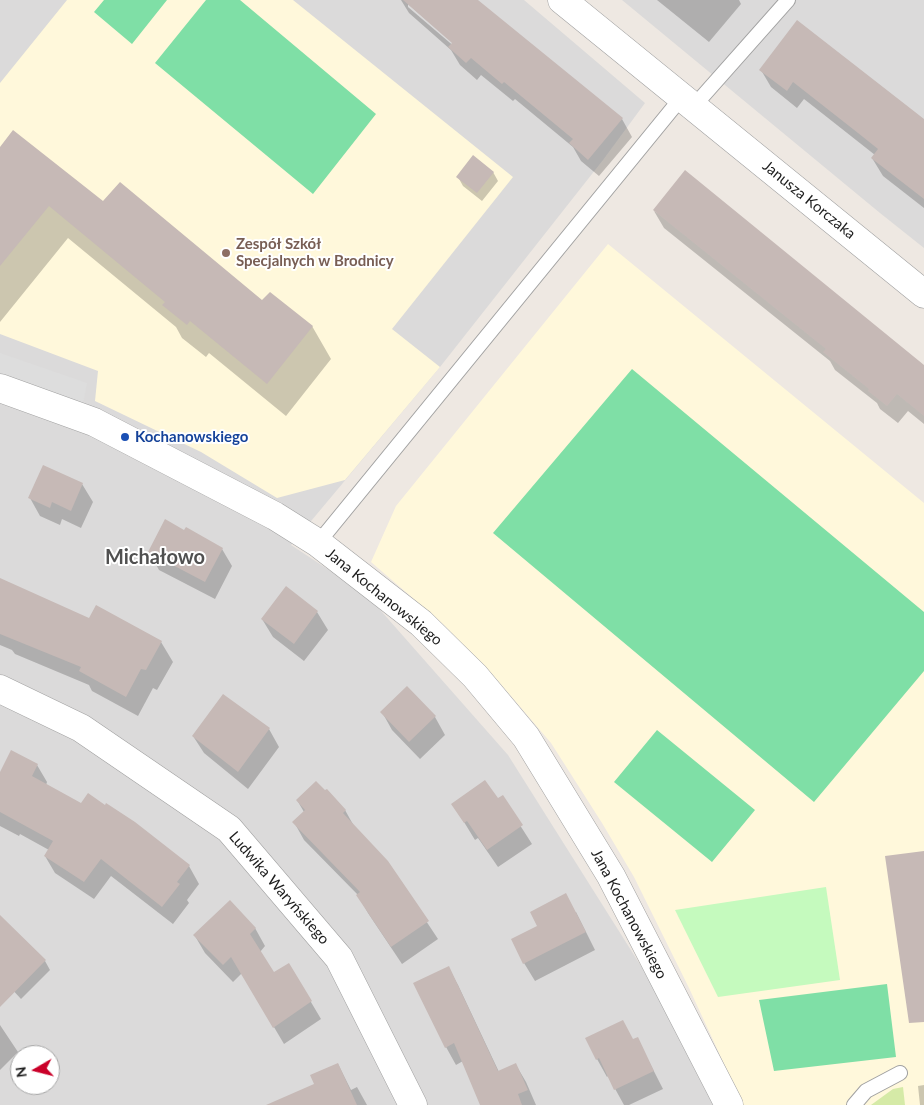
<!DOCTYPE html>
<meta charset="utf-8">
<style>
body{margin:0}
#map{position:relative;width:924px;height:1105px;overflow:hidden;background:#eee8e2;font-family:Lato,sans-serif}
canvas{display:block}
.north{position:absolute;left:10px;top:1045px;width:50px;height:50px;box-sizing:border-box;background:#fff;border:1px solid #a5a5a5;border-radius:50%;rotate:262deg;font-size:14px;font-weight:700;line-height:20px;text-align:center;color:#1d1d1d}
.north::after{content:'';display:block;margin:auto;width:18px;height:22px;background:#ca0029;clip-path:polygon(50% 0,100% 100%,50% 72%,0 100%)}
</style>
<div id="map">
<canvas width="924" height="1105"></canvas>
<div class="north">N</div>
</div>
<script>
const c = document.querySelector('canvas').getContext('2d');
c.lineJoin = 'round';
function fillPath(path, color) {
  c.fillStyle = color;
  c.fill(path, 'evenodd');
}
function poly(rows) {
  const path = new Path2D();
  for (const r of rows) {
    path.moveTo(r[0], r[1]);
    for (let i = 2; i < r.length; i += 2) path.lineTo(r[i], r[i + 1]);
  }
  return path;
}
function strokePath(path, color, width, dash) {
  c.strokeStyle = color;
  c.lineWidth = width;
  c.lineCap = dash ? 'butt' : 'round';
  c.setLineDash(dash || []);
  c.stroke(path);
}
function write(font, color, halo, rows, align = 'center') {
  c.font = font + ' Lato,sans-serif';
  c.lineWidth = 4;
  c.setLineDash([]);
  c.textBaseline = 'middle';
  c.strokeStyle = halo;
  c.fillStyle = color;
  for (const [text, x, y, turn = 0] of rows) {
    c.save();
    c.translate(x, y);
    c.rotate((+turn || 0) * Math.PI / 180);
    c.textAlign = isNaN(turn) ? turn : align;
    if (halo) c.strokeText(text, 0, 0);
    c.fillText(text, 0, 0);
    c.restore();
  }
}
const residential = poly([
 [0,0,524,0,645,103,603,160,440,367,291,545,367,595,508,755,651,982,716,1105,0,1105],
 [20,1055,50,1055,50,1085,20,1085],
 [622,0,924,0,924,248,880,213]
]);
const education = poly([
 [67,0,293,0,513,177,392,329,440,367,345,480,277,498,201,452,95,401,98,371,0,334,0,83],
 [608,244,924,503,924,1105,743,1105,689,988,634,877,602,823,551,743,493,675,444,625,371,562,396,506]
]);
const grass = poly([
 [903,1087,905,1105,871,1105,893,1089]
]);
const park = poly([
 [826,887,840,980,718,997,675,910]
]);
const pitch = poly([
 [104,0,167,0,132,44,94,12],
 [206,0,240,0,376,114,313,194,155,63],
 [632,369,924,612,924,671,814,802,493,533],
 [657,730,755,810,712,862,614,782],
 [887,984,896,1057,774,1071,759,1000]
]);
const parking = poly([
 [0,353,87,383,83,404,0,375]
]);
const shadow = poly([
 [401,0,475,0,622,119,632,137,599,176,581,161,573,147,515,99,513,101,481,75,477,80,460,65,451,50,409,13],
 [408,4,457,46,456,48,408,7],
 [657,0,739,0,741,4,709,42],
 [797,22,924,136,924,208,883,176,872,158,875,155,804,99,797,108,771,87,761,70],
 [0,150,103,203,262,302,312,326,331,359,286,416,209,353,206,357,182,338,176,327,68,238,0,322],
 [493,172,498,181,482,201,463,186,458,177],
 [654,211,924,366,924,424,908,411,898,423,880,409,877,403,835,370,830,361,664,228],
 [82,484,93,502,81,528,62,519,60,525,40,516,30,498],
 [222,549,232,566,215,599,159,570,149,552],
 [0,579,89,620,161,642,173,662,157,690,153,688,138,716,92,691,89,685,15,654,12,650,0,645],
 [286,588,317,612,328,630,304,661,273,637,262,619],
 [407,688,435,717,445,735,420,759,392,730,382,712],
 [269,729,279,747,248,789,204,753,193,736],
 [37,765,47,782,46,785,189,866,199,884,187,900,189,903,173,924,111,876,94,899,55,873,45,856,49,850,20,834,19,836,0,826,0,775],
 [502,797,532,844,498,867,478,838,475,840,453,804,498,800],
 [297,800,345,810,355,828,387,862,438,939,402,964,368,913,358,895,304,840,294,822,304,812],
 [576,912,595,950,535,981,524,963,539,926],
 [1,918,45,961,50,970,21,999,0,976,0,920],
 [255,928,265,946,260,952,274,974,289,965,321,1019,284,1044,242,973,233,982,205,953,195,936],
 [448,967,458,985,499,1072,516,1065,526,1082,536,1105,482,1105,463,1061,456,1065,446,1047],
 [0,1025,18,1052,0,1070],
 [587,1038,634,1040,637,1038,663,1089,629,1105,624,1105,608,1076,607,1077,597,1059],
 [338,1064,351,1090,357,1087,367,1105,297,1105,315,1084],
 [924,1085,924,1105,920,1105,918,1086]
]);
const building = poly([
 [403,0,478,0,623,118,588,160,569,143,573,139,504,82,502,84,471,58,466,63,448,47,452,43],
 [797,20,924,119,924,199,871,158,878,149,858,133,793,82,787,91,759,70],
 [13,130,103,201,120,182,262,300,270,292,313,326,267,384,190,321,187,325,162,305,165,302,49,206,0,266,0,147],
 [473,155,494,172,477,193,456,177],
 [685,170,924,365,924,416,897,394,887,406,868,391,869,389,823,352,826,349,653,210],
 [43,465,83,483,71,511,52,502,50,508,28,498],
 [165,519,184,530,186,527,223,548,205,582,148,552],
 [0,578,89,618,96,605,162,641,146,670,141,669,126,697,79,671,81,667,0,634],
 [286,586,318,611,294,644,261,619],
 [407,686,436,716,409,742,380,712],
 [223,694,270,728,238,772,192,736],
 [11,750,38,764,32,776,81,803,88,793,105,805,106,803,135,822,190,865,177,882,180,884,162,907,101,859,84,882,44,856,53,841,0,812,0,772],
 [485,780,498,798,503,795,523,825,487,850,467,821,464,823,451,804],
 [316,781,325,790,327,789,346,810,343,813,388,861,429,921,391,947,356,895,360,892,292,822,305,810,296,800],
 [924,851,924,1022,909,1023,885,856],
 [566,893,586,932,523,964,511,939,537,926,530,912],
 [230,900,256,928,250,934,274,972,289,963,312,1001,273,1028,231,957,223,965,193,935],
 [0,915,46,960,0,1007],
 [449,966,498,1071,516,1063,528,1090,518,1094,522,1105,480,1105,454,1043,445,1048,413,983],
 [623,1020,633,1039,638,1037,654,1071,614,1090,599,1058,596,1060,585,1038],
 [338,1063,357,1105,266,1105,314,1084,310,1075]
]);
const lane = poly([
 [694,106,788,0],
 [318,543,682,97],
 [854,1105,866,1091,900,1073]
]);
const street = poly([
 [562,0,924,294],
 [0,388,94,422,275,516,318,543,421,623,475,676,526,737,611,876,729,1105],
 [0,689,81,728,229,829,339,958,413,1105]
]);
const markers = [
 [226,253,5,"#8d6e63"],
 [125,437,5,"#1a4fb4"]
];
const streetNames = [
 ["Janusza Korczaka",809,200,39],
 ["Jana Kochanowskiego",384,597,39],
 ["Ludwika Waryńskiego",279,888,49],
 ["Jana Kochanowskiego",629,914,62]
];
const educationNames = [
 ["Zespół Szkół",236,244],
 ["Specjalnych w Brodnicy",236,261]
];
const transitNames = [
 ["Kochanowskiego",135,437]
];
const districtNames = [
 ["Michałowo",155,558]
];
fillPath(residential, '#dbdada');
fillPath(education, '#fff8db');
fillPath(grass, '#d5eaa7');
fillPath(park, '#c5fabe');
fillPath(pitch, '#7fdfa6');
fillPath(parking, '#ddd');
fillPath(shadow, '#0003');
fillPath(building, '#c6b9b6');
strokePath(lane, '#a1a1a1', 16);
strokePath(street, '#a1a1a1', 29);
strokePath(lane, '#fff', 14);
strokePath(street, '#fff', 28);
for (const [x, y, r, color] of markers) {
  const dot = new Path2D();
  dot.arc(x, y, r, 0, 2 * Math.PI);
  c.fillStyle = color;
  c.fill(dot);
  strokePath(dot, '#fff', 2);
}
write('15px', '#1d1d1d', '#fff', streetNames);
write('bold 15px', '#785e54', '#fff', educationNames, 'left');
write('bold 15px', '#164399', '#fff', transitNames, 'left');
write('bold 20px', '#505050', '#fff', districtNames);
</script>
